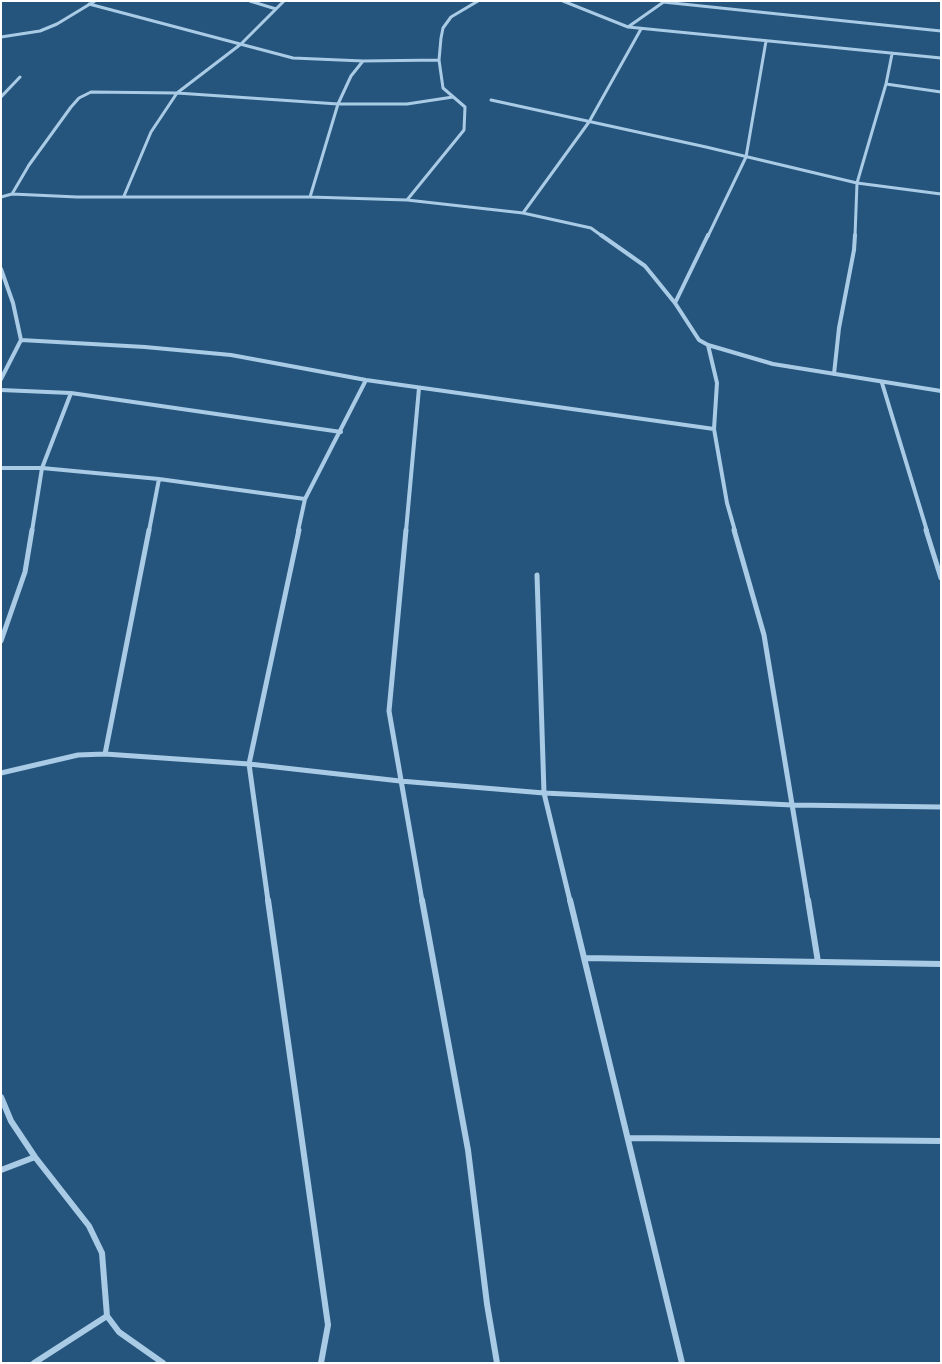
<!DOCTYPE html>
<style>
body{margin:0}
#map{position:relative;width:942px;height:1364px;overflow:hidden;background:#25557d;font-family:"Fira Sans Condensed",sans-serif}
canvas{display:block}
.frame{position:absolute;inset:0;border:2px solid #fff;pointer-events:none}
</style>
<div id="map">
<canvas width="942" height="1364"></canvas>
<div class="frame"></div>
</div>
<script>
const c = document.querySelector('canvas').getContext('2d');
c.lineJoin = 'round';
function poly(rows) {
  const path = new Path2D();
  for (const r of rows) {
    path.moveTo(r[0], r[1]);
    for (let i = 2; i < r.length; i += 2) path.lineTo(r[i], r[i + 1]);
  }
  return path;
}
function strokePath(path, color, width, dash) {
  c.strokeStyle = color;
  c.lineWidth = width;
  c.lineCap = dash ? 'butt' : 'round';
  c.setLineDash(dash || []);
  c.stroke(path);
}
const minorFar3 = poly([
 [250,1,276,9],
 [563,1,628,27],
 [665,1,628,27,941,58],
 [663,2,941,31],
 [89,4,293,58,363,61],
 [1,37,40,31,57,24,95,1],
 [886,84,941,92],
 [1,97,20,77],
 [491,100,706,147,857,183,941,194],
 [12,194,29,165,71,107,79,98,91,92,177,93,338,104,407,104,453,97],
 [124,196,151,132,177,93,241,44,284,1],
 [1,197,12,194,77,197,310,197,407,200,523,213,591,228,602,236],
 [310,197,338,104,351,76,363,61,439,60],
 [407,200,464,130,465,107,443,88,439,60,441,38,443,28,451,17,478,1],
 [523,213,589,122,641,29],
 [708,236,746,157,766,41],
 [855,236,857,183,886,84,892,54]
]);
const minorFar2 = poly([
 [601,235,645,266,675,303,699,340,708,345,773,364,941,391],
 [1,269,13,303,21,340,1,379],
 [675,303,708,235],
 [21,340,145,347,231,355,366,380,714,429],
 [708,345,717,383,714,429,727,503,735,531],
 [834,374,839,328,854,250,855,235],
 [882,383,927,531],
 [1,390,71,393,341,432],
 [1,468,42,468,159,479,305,499],
 [32,531,42,468,71,393],
 [149,531,159,479],
 [298,531,305,499,366,380],
 [406,531,419,388]
]);
const minorFar1 = poly([
 [406,530,389,711,422,901],
 [734,530,764,635,808,901],
 [926,530,941,578],
 [537,575,544,793,570,901],
 [1,641,25,572,32,530],
 [105,754,149,530],
 [1,773,78,755,105,754,249,764,400,781,544,793,792,805,941,807],
 [268,901,249,764,299,530]
]);
const minor = poly([
 [268,900,328,1325,321,1363],
 [422,900,468,1150,487,1304,497,1363],
 [570,900,682,1363],
 [808,900,818,962],
 [585,958,941,964],
 [1,1097,11,1121,35,1157,89,1226,102,1253,107,1316,119,1332,163,1363],
 [629,1138,941,1141],
 [1,1170,35,1157],
 [34,1363,107,1316]
]);
strokePath(minorFar3, '#aacbe5', 3);
strokePath(minorFar2, '#aacbe5', 4);
strokePath(minorFar1, '#aacbe5', 5);
strokePath(minor, '#aacbe5', 6);
</script>
